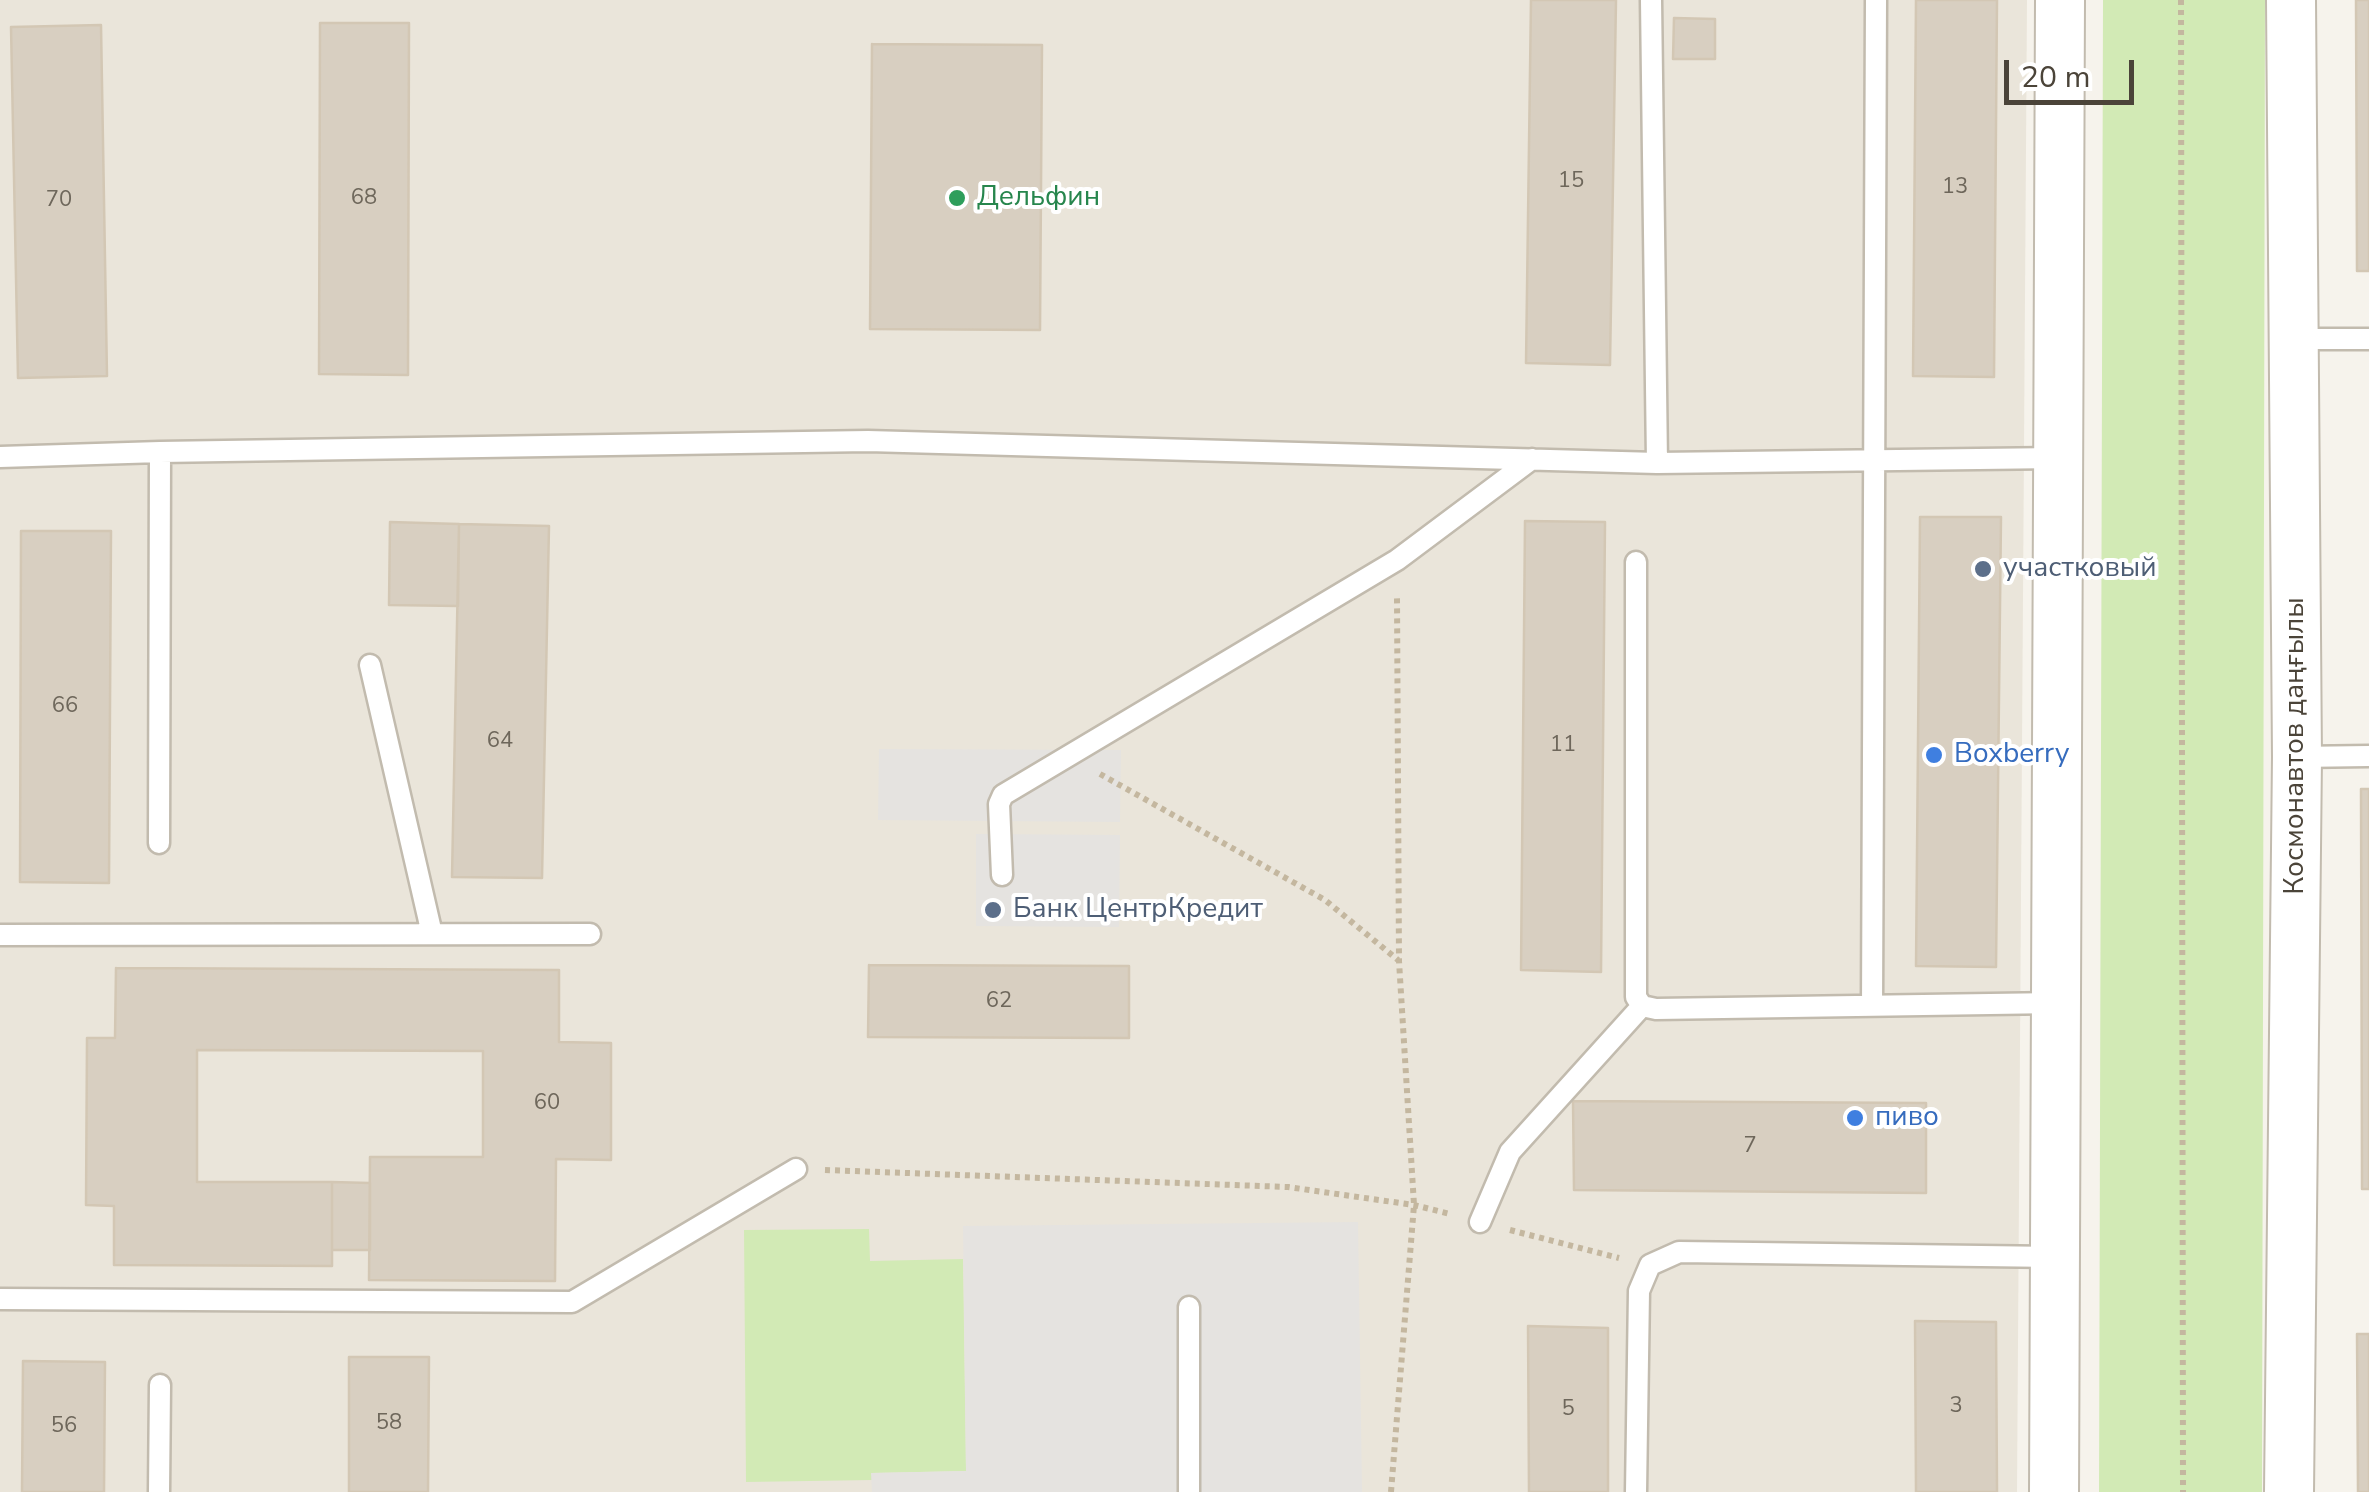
<!DOCTYPE html>
<meta charset="utf-8">
<style>
body{margin:0}
#map{position:relative;width:2369px;height:1492px;overflow:hidden;background:#f6f3ec;font-family:"Nunito Sans",sans-serif}
canvas{display:block}
.scale{position:absolute;left:2004px;top:60px;width:130px;height:45px;box-sizing:border-box;border:5px solid #4b4439;border-top:0;padding-left:12px;font-size:30px;line-height:35px;white-space:nowrap;color:#4b4439;-webkit-text-stroke:8px #fff;paint-order:stroke}
</style>
<div id="map">
<canvas width="2369" height="1492"></canvas>
<div class="scale">20 m</div>
</div>
<script>
const c = document.querySelector('canvas').getContext('2d');
c.lineJoin = 'round';
function fillPath(path, color) {
  c.fillStyle = color;
  c.fill(path, 'evenodd');
}
function poly(rows) {
  const path = new Path2D();
  for (const r of rows) {
    path.moveTo(r[0], r[1]);
    for (let i = 2; i < r.length; i += 2) path.lineTo(r[i], r[i + 1]);
  }
  return path;
}
function strokePath(path, color, width, dash) {
  c.strokeStyle = color;
  c.lineWidth = width;
  c.lineCap = dash ? 'butt' : 'round';
  c.setLineDash(dash || []);
  c.stroke(path);
}
function write(font, color, halo, rows, align = 'center') {
  c.font = font + ' "Nunito Sans",sans-serif';
  c.lineWidth = 8;
  c.setLineDash([]);
  c.textBaseline = 'middle';
  c.strokeStyle = halo;
  c.fillStyle = color;
  for (const [text, x, y, turn = 0] of rows) {
    c.save();
    c.translate(x, y);
    c.rotate((+turn || 0) * Math.PI / 180);
    c.textAlign = isNaN(turn) ? turn : align;
    if (halo) c.strokeText(text, 0, 0);
    c.fillText(text, 0, 0);
    c.restore();
  }
}
const residential = poly([
 [0,0,2027,0,2017,1492,0,1492]
]);
const green = poly([
 [2103,0,2265,0,2262,1492,2099,1492],
 [869,1229,870,1261,963,1259,966,1471,872,1473,872,1480,746,1482,744,1230]
]);
const parking = poly([
 [879,749,1121,750,1120,822,878,820],
 [976,834,1120,835,1119,927,976,926],
 [1358,1222,1362,1492,872,1492,871,1473,966,1471,963,1226]
]);
const building = poly([
 [1531,0,1616,0,1610,365,1526,363,1531,0],
 [1916,0,1997,0,1994,377,1913,376,1916,0],
 [2356,0,2369,0,2369,271,2357,271,2356,0],
 [1674,18,1715,19,1715,59,1673,59,1674,18],
 [320,23,409,23,408,375,319,374,320,23],
 [101,25,107,376,18,378,11,27,101,25],
 [872,44,1042,45,1040,330,870,329,872,44],
 [1920,517,2001,517,1996,967,1916,966,1920,517],
 [1525,521,1605,522,1601,972,1521,970,1525,521],
 [390,522,459,524,458,606,389,605,390,522],
 [459,524,549,526,542,878,452,877,459,524],
 [21,531,111,531,109,883,20,882,21,531],
 [2361,789,2369,789,2369,1189,2362,1189,2361,789],
 [869,965,1129,966,1129,1038,868,1037,869,965],
 [116,968,559,970,559,1042,611,1043,611,1160,556,1159,555,1281,369,1280,370,1157,483,1157,483,1051,197,1050,197,1182,332,1182,332,1266,114,1265,114,1206,86,1205,87,1038,115,1038,116,968],
 [1573,1101,1926,1103,1926,1193,1574,1190,1573,1101],
 [332,1182,370,1183,370,1250,332,1250,332,1182],
 [1915,1321,1996,1322,1997,1492,1916,1492,1915,1321],
 [1528,1326,1608,1328,1608,1492,1529,1492,1528,1326],
 [2357,1334,2369,1334,2369,1492,2358,1492,2357,1334],
 [349,1357,429,1357,428,1492,349,1492,349,1357],
 [23,1361,105,1362,104,1492,22,1492,23,1361]
]);
const path = poly([
 [2181,0,2183,1492],
 [1100,774,1325,900,1398,960],
 [825,1170,1288,1187,1414,1205,1450,1214],
 [1510,1230,1619,1258],
 [1391,1492,1414,1205,1399,961,1397,597]
]);
const service = poly([
 [1651,0,1657,463],
 [2295,339,2369,339],
 [160,452,868,441,1657,463,2058,458],
 [0,457,160,452,159,843],
 [1636,562,1636,997,1642,1006,1656,1009,2057,1003],
 [370,665,432,934],
 [2297,757,2369,756],
 [1002,875,999,804,1003,795,1397,560,1532,459],
 [0,935,590,934],
 [1872,1005,1876,0],
 [1480,1222,1510,1152,1642,1006],
 [0,1299,572,1302,796,1169],
 [159,1492,160,1385],
 [1189,1492,1189,1307],
 [1636,1492,1639,1291,1650,1265,1679,1252,2056,1257]
]);
const tertiary = poly([
 [2054,1492,2060,0],
 [2289,1492,2297,757,2291,0]
]);
const markers = [
 [957,198,10,"#2e9e5b"],
 [1983,569,10,"#5c6f8a"],
 [1934,755,10,"#3f7fe0"],
 [993,910,10,"#5c6f8a"],
 [1855,1118,10,"#3f7fe0"]
];
const numberNames = [
 ["15",1571,182],
 ["13",1955,188],
 ["68",364,199],
 ["70",59,201],
 ["66",65,707],
 ["64",500,742],
 ["11",1563,746],
 ["62",999,1002],
 ["60",547,1104],
 ["7",1750,1147],
 ["3",1956,1407],
 ["5",1568,1410],
 ["58",389,1424],
 ["56",64,1427]
];
const leisureNames = [
 ["Дельфин",977,198]
];
const serviceNames = [
 ["участковый",2003,569],
 ["Банк ЦентрКредит",1013,910]
];
const streetNames = [
 ["Космонавтов даңғылы",2296,746,-90]
];
const shopNames = [
 ["Boxberry",1954,755],
 ["пиво",1875,1118]
];
fillPath(residential, '#eae5da');
fillPath(green, '#d2eab5');
fillPath(parking, '#e5e3e0');
fillPath(building, '#d8cfc1');
strokePath(building, '#d3c7b4', 2.5);
strokePath(service, '#c2bbae', 25);
strokePath(tertiary, '#c2bbae', 52);
strokePath(path, '#c4b79f', 6, [5, 5]);
strokePath(service, '#fff', 20);
strokePath(tertiary, '#fff', 48);
for (const [x, y, r, color] of markers) {
  const dot = new Path2D();
  dot.arc(x, y, r, 0, 2 * Math.PI);
  c.fillStyle = color;
  c.fill(dot);
  strokePath(dot, '#fff', 4);
}
write('22px', '#6e675b', null, numberNames);
write('28px', '#27864d', '#fff', leisureNames, 'left');
write('28px', '#4e5e75', '#fff', serviceNames, 'left');
write('28px', '#4b4439', '#fff', streetNames);
write('28px', '#366cbe', '#fff', shopNames, 'left');
</script>
